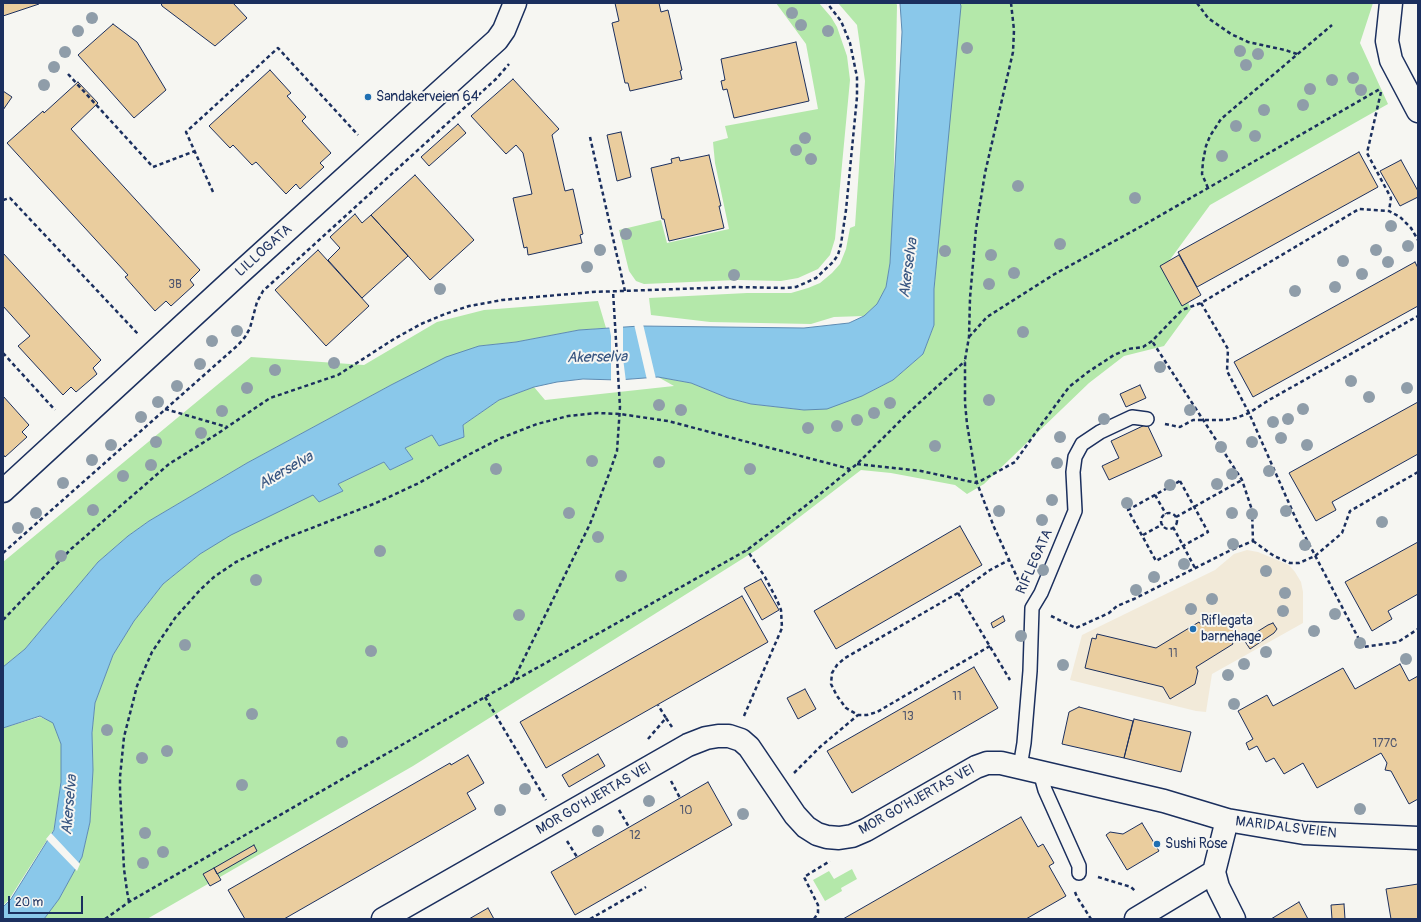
<!DOCTYPE html>
<meta charset="utf-8">
<style>
body{margin:0}
#map{position:relative;width:1421px;height:922px;overflow:hidden;background:#f6f6f2;font-family:Pangolin,sans-serif}
canvas{display:block}
.frame{position:absolute;inset:0;border:4px solid #1b2f5e;pointer-events:none}
.scale{position:absolute;left:8px;top:896px;width:75px;height:18px;box-sizing:border-box;border:2px solid #1b2f5e;border-top:0;padding-left:5px;font-size:12px;line-height:14px;white-space:nowrap;color:#1b2f5e;-webkit-text-stroke:3px #f6f6f2;paint-order:stroke}
</style>
<div id="map">
<canvas width="1421" height="922"></canvas>
<div class="frame"></div>
<div class="scale">20 m</div>
</div>
<script>
const c = document.querySelector('canvas').getContext('2d');
c.lineJoin = 'round';
function fillPath(path, color) {
  c.fillStyle = color;
  c.fill(path, 'evenodd');
}
function poly(rows) {
  const path = new Path2D();
  for (const r of rows) {
    if (r.length === 3) {
      path.moveTo(r[0] + r[2], r[1]);
      path.arc(r[0], r[1], r[2], 0, 2 * Math.PI);
      continue;
    }
    path.moveTo(r[0], r[1]);
    for (let i = 2; i < r.length; i += 2) path.lineTo(r[i], r[i + 1]);
  }
  return path;
}
function strokePath(path, color, width, dash) {
  c.strokeStyle = color;
  c.lineWidth = width;
  c.lineCap = dash ? 'butt' : 'round';
  c.setLineDash(dash || []);
  c.stroke(path);
}
function write(font, color, halo, rows, align = 'center') {
  c.font = font + ' Pangolin,sans-serif';
  c.lineWidth = 4;
  c.setLineDash([]);
  c.textBaseline = 'middle';
  c.strokeStyle = halo;
  c.fillStyle = color;
  for (const [text, x, y, turn = 0] of rows) {
    c.save();
    c.translate(x, y);
    c.rotate((+turn || 0) * Math.PI / 180);
    c.textAlign = isNaN(turn) ? turn : align;
    if (halo) c.strokeText(text, 0, 0);
    c.fillText(text, 0, 0);
    c.restore();
  }
}
const built = poly([
 [1247,550,1258,552,1289,565,1295,572,1301,582,1303,592,1303,623,1212,674,1206,712,1196,711,1070,680,1082,635,1215,570,1234,554]
]);
const green = poly([
 [776,3,819,3,831,17,837,27,847,56,850,80,835,239,830,255,818,269,798,278,781,281,737,280,644,284,636,281,629,271,619,230,661,220,667,243,729,229,715,163,713,142,728,138,725,126,818,109,806,44],
 [838,3,896,3,897,5,893,215,890,263,886,287,877,304,864,316,834,317,811,324,710,322,651,315,649,298,747,293,791,293,808,288,820,283,832,273,840,264,846,249,850,228,855,226,865,81,857,25],
 [960,3,1373,3,1360,43,1388,104,1210,205,1169,261,1191,309,1164,346,1124,356,1089,383,984,484,967,494,955,485,891,473,861,470,758,549,413,766,147,919,44,919,59,899,82,857,90,822,93,770,92,734,95,703,113,655,134,621,163,584,200,554,231,534,313,494,319,502,343,491,338,484,384,462,390,470,413,459,405,448,433,435,439,446,464,436,463,425,499,400,534,387,545,400,674,386,658,377,691,383,728,398,751,404,804,410,862,396,893,380,923,354,934,325,934,289],
 [598,301,606,328,579,330,516,342,479,346,391,385,247,463,149,521,128,536,98,562,25,649,3,667,3,562,251,357,364,365,437,322,484,310],
 [40,717,53,722,61,743,61,781,54,829,10,898,3,906,3,728],
 [852,869,857,879,841,888,842,891,825,901,813,880,829,871,834,879]
]);
const water = poly([
 [900,3,960,3,961,6,934,289,934,325,923,354,893,380,862,396,827,409,804,410,751,404,728,398,691,383,658,377,618,380,583,379,557,382,534,387,499,400,463,425,464,437,439,446,432,435,405,448,413,459,390,470,384,462,338,484,343,491,319,502,313,495,231,535,200,554,163,584,134,621,113,655,95,703,92,733,93,770,90,822,82,857,59,899,44,919,3,919,3,907,11,899,54,830,61,782,61,744,53,723,40,716,3,728,3,667,25,649,98,562,128,536,149,521,247,463,391,385,446,357,479,346,516,342,579,330,640,326,804,328,849,323,864,316,877,304,886,287,890,263,902,32,900,3]
]);
const pier = poly([
 [634,324,643,324,656,379,647,380],
 [623,325,623,358,626,382,611,382,611,336,609,326],
 [51,833,80,864,77,871,46,839]
]);
const building = poly([
 [3,3,39,3,39,4,3,16,3,3],
 [161,3,233,3,247,18,215,46,162,6,161,3],
 [615,3,659,3,661,12,668,10,682,70,680,71,682,79,630,91,628,83,625,83,612,23,619,21,615,3],
 [113,24,137,42,166,90,134,118,78,55,113,24],
 [796,42,809,101,734,118,727,89,723,90,721,81,725,80,721,59,796,42],
 [270,70,291,93,287,96,306,117,302,121,331,153,320,163,324,167,300,189,296,184,286,194,256,162,252,165,233,145,230,148,209,126,270,70],
 [513,79,559,129,552,135,565,191,573,189,583,234,580,235,582,243,528,255,527,247,524,248,513,198,532,194,523,153,516,145,506,154,471,116,513,79],
 [78,82,98,103,71,129,200,270,190,280,194,285,171,306,166,301,155,311,125,277,128,275,7,143,43,111,44,113,78,82],
 [3,91,12,97,3,110,3,91],
 [458,124,466,133,429,166,421,157,458,124],
 [621,132,631,177,617,181,607,135,621,132],
 [1359,152,1378,187,1197,287,1178,252,1359,152],
 [709,155,721,206,719,206,724,228,669,241,664,219,662,219,651,168,672,163,671,159,679,157,680,161,709,155],
 [1401,160,1418,191,1418,197,1400,206,1380,171,1401,160],
 [415,175,474,240,430,280,371,215,415,175],
 [355,214,362,223,371,215,408,256,362,298,328,260,340,248,330,237,355,214],
 [318,250,369,306,326,346,275,290,318,250],
 [3,253,101,360,93,368,97,374,76,392,71,387,63,395,18,346,30,336,3,306,3,253],
 [1179,255,1201,295,1182,306,1160,266,1179,255],
 [1415,262,1418,268,1418,306,1253,397,1234,362,1415,262],
 [1140,385,1146,398,1126,407,1120,394,1140,385],
 [3,396,29,425,22,432,27,437,5,457,3,454,3,396],
 [1418,402,1418,454,1332,502,1336,510,1316,521,1289,473,1418,402],
 [1147,424,1162,456,1109,480,1102,466,1119,458,1111,441,1147,424],
 [960,526,982,565,836,649,814,611,960,526],
 [1418,542,1418,594,1388,611,1392,619,1372,631,1345,582,1418,542],
 [761,579,779,610,762,620,744,588,761,579],
 [742,596,768,642,546,768,520,722,742,596],
 [1003,616,1005,621,993,628,991,623,1003,616],
 [1217,617,1219,621,1224,617,1229,624,1234,627,1237,638,1232,642,1233,644,1196,667,1198,671,1195,684,1170,699,1163,687,1085,668,1092,638,1096,639,1097,634,1156,648,1199,622,1202,626,1217,617],
 [1273,623,1277,629,1274,633,1250,649,1244,640,1268,625,1273,623],
 [1400,664,1409,681,1418,676,1418,799,1409,804,1391,771,1385,770,1387,763,1381,753,1317,788,1303,763,1284,774,1274,758,1266,762,1257,746,1249,750,1246,743,1253,739,1238,711,1267,695,1273,706,1343,668,1355,689,1400,664],
 [974,667,998,708,852,793,827,751,974,667],
 [805,689,816,709,798,719,787,698,805,689],
 [1079,707,1133,721,1124,758,1062,744,1069,712,1079,707],
 [1134,719,1191,732,1181,772,1124,758,1134,719],
 [598,754,605,766,569,787,562,775,598,754],
 [468,755,484,783,467,793,476,809,284,919,245,919,228,890,450,763,451,765,468,755],
 [708,782,732,825,575,915,551,872,708,782],
 [1021,817,1038,847,1043,844,1054,863,1049,866,1066,896,1026,919,843,919,1021,817],
 [1142,823,1159,851,1127,870,1106,835,1110,832,1123,834,1142,823],
 [254,845,257,851,217,874,214,868,254,845],
 [214,868,221,880,210,886,203,874,214,868],
 [1418,884,1418,919,1391,919,1386,889,1418,884],
 [1299,902,1308,919,1271,919,1299,902],
 [1344,904,1345,919,1332,919,1331,905,1344,904],
 [488,908,494,919,469,919,488,908]
]);
const path = poly([
 [1011,3,1014,30,1013,52,985,173,976,229,970,298,969,337,965,360,965,403,967,424,977,483,994,527,1022,588],
 [1197,3,1208,18,1231,34,1248,42,1285,50,1297,54],
 [68,74,153,167,195,151],
 [1381,92,1367,153,1391,198,1389,211],
 [590,137,625,291],
 [1208,188,1202,174,1203,161,1206,146,1210,136,1221,119,1332,25],
 [213,192,186,132,278,48,358,135],
 [3,200,10,198,138,334],
 [1201,303,1228,349,1227,371,1249,413,1296,519,1363,647,1398,642,1418,629],
 [969,337,987,317,1053,275,1149,222,1380,89],
 [3,353,55,410],
 [165,409,227,427],
 [1165,424,1180,427,1193,420,1225,420,1236,418,1249,413,1269,400,1418,316],
 [857,464,921,471,977,483,1015,462,1041,425,1069,387,1088,372,1114,355,1128,349,1143,347,1152,341,1182,310,1201,303,1359,209,1389,211,1400,217,1411,228,1418,240],
 [1180,481,1208,532,1156,561,1128,510,1180,481],
 [1155,495,1166,514],
 [1169,521,8],
 [1176,517,1242,480],
 [1173,527,1195,568],
 [1143,535,1163,524],
 [1253,541,1274,556,1290,563,1299,563,1315,556,1342,533,1350,511,1418,472],
 [3,553,238,345,245,337,250,328,257,302,263,291,496,79,509,64],
 [958,593,1010,680],
 [1051,616,1076,628,1109,613,1117,606,1134,599,1229,551,1253,541,1252,510,1242,480,1152,341],
 [3,620,71,549,169,464,217,434,270,398,338,375,394,339,421,324,445,314,469,306,502,300,592,292,736,287,785,288,796,287,816,278,833,262,838,255,841,244,846,210,857,97,857,77,850,43,841,21,827,3],
 [990,646,877,712,867,715,858,715,846,708,837,696,831,684,832,673,837,665,845,658,958,593,990,570,1009,560],
 [513,681,590,524,609,474,617,451,620,407,613,291],
 [485,697,546,800],
 [744,716,782,628,781,610,777,600,765,577,747,550],
 [666,718,672,727],
 [648,739,666,718,658,705],
 [794,773,820,747,858,715],
 [671,781,680,798],
 [619,810,629,827],
 [567,841,577,857],
 [1098,877,1131,887,1135,891],
 [1075,892,1077,897,1091,919],
 [129,902,127,891,124,869,120,790,120,777,124,737,137,686,152,652,175,618,200,590,214,577,236,562,286,538,376,503,419,483,470,454,501,438,537,424,568,416,597,413,620,414,668,421,850,469],
 [105,919,129,902,193,865,485,697,747,550,804,507,857,464,906,415,965,361],
 [590,919,646,887],
 [814,919,818,913,818,905,804,877,830,861]
]);
const lane = poly([
 [1020,767,1024,743,1030,671,1032,608,1041,593,1075,511,1073,472,1075,457,1082,444,1100,432,1132,417,1147,419],
 [1040,772,1045,790,1079,866,1079,873]
]);
const street = poly([
 [1391,3,1387,41,1391,60,1418,111],
 [3,491,241,272,487,49,497,40,504,30,515,3],
 [1214,872,1218,887,1234,919],
 [383,919,688,745,706,738,718,736,729,736,741,740,749,747,795,815,806,827,817,834,827,837,839,838,852,836,866,830,976,767,987,763,1001,763,1164,801,1227,820,1304,833,1418,838],
 [1136,919,1214,872,1227,820]
]);
const trees = [
 [792,13],
 [92,18],
 [801,25],
 [78,31],
 [828,31],
 [967,48],
 [1240,51],
 [65,52],
 [1258,54],
 [1246,65],
 [54,67],
 [1353,78],
 [1332,80],
 [44,85],
 [1310,89],
 [1361,90],
 [1303,105],
 [1264,110],
 [1236,126],
 [1255,136],
 [805,138],
 [796,150],
 [1222,156],
 [811,159],
 [1018,186],
 [1135,198],
 [1391,226],
 [626,234],
 [1060,244],
 [1408,246],
 [600,250],
 [1376,250],
 [945,251],
 [991,255],
 [1343,261],
 [1388,262],
 [587,267],
 [1014,273],
 [1362,274],
 [734,275],
 [989,284],
 [1335,287],
 [440,289],
 [1295,291],
 [237,331],
 [1023,332],
 [212,341],
 [334,363],
 [200,364],
 [1160,367],
 [275,370],
 [1351,381],
 [177,386],
 [247,388],
 [1407,388],
 [1369,397],
 [989,400],
 [158,402],
 [890,403],
 [659,405],
 [1303,409],
 [681,410],
 [1190,410],
 [222,411],
 [874,413],
 [141,417],
 [1104,419],
 [1288,419],
 [857,420],
 [1273,422],
 [837,426],
 [808,428],
 [201,433],
 [1060,437],
 [1281,438],
 [156,442],
 [1252,442],
 [111,445],
 [1307,445],
 [935,446],
 [1221,447],
 [92,460],
 [592,461],
 [659,462],
 [1057,463],
 [151,465],
 [496,469],
 [750,469],
 [1269,471],
 [1232,474],
 [123,476],
 [63,483],
 [1217,484],
 [1170,485],
 [1052,500],
 [1127,503],
 [93,510],
 [999,511],
 [1286,511],
 [36,513],
 [569,513],
 [1232,513],
 [1252,514],
 [1042,520],
 [1382,522],
 [18,528],
 [598,537],
 [1233,544],
 [1305,545],
 [380,551],
 [61,556],
 [1184,564],
 [1043,570],
 [1266,571],
 [621,576],
 [1154,577],
 [256,580],
 [1136,590],
 [1285,593],
 [1212,599],
 [1191,609],
 [1283,611],
 [1335,614],
 [519,615],
 [1314,631],
 [1021,636],
 [1360,643],
 [185,645],
 [371,651],
 [1266,652],
 [1406,659],
 [1244,664],
 [1063,665],
 [1228,675],
 [1234,704],
 [252,714],
 [107,730],
 [342,742],
 [167,751],
 [142,758],
 [242,785],
 [525,789],
 [649,801],
 [1360,809],
 [500,810],
 [743,814],
 [598,831],
 [145,833],
 [163,852],
 [143,863]
];
const markers = [
 [368,97,4,"#1f6fb2"],
 [1193,629,4,"#1f6fb2"],
 [1157,844,4,"#1f6fb2"]
];
const numberNames = [
 ["3B",175,285],
 ["11",1173,654],
 ["11",957,697],
 ["13",908,717],
 ["177C",1385,744],
 ["10",686,811],
 ["12",635,836]
];
const poiNames = [
 ["Sandakerveien 64",376,97],
 ["Riflegata",1201,621],
 ["barnehage",1201,637],
 ["Sushi Rose",1165,844]
];
const streetNames = [
 ["LILLOGATA",264,251,-42],
 ["RIFLEGATA",1035,562,-66],
 ["MOR GO’HJERTAS VEI",594,799,-30],
 ["MOR GO’HJERTAS VEI",917,800,-29],
 ["MARIDALSVEIEN",1286,828,7]
];
const waterNames = [
 ["Akerselva",909,268,-82],
 ["Akerselva",597,358,-1],
 ["Akerselva",286,471,-30],
 ["Akerselva",70,805,-85]
];
fillPath(built, '#f2ead9');
fillPath(green, '#b4e8aa');
fillPath(water, '#8ac8ea');
strokePath(water, '#5e8bb2', 1);
fillPath(pier, '#f6f6f2');
fillPath(building, '#eacd9e');
strokePath(building, '#1b2f5e', 1);
strokePath(lane, '#1b2f5e', 16);
strokePath(street, '#1b2f5e', 25);
strokePath(path, '#1b2f5e', 2.5, [4, 3]);
strokePath(lane, '#f6f6f2', 13);
strokePath(street, '#f6f6f2', 22);
c.fillStyle = '#8f9da9';
for (const [x, y] of trees) {
  c.beginPath();
  c.arc(x, y, 6, 0, 2 * Math.PI);
  c.fill();
}
for (const [x, y, r, color] of markers) {
  const dot = new Path2D();
  dot.arc(x, y, r, 0, 2 * Math.PI);
  c.fillStyle = color;
  c.fill(dot);
  strokePath(dot, '#f6f6f2', 1.5);
}
write('12px', '#4f566e', null, numberNames);
write('14px', '#1b2f5e', '#f6f6f2', poiNames, 'left');
write('14px', '#1b2f5e', '#f6f6f2', streetNames);
write('italic 15px', '#375581', '#f6f6f2', waterNames);
</script>
